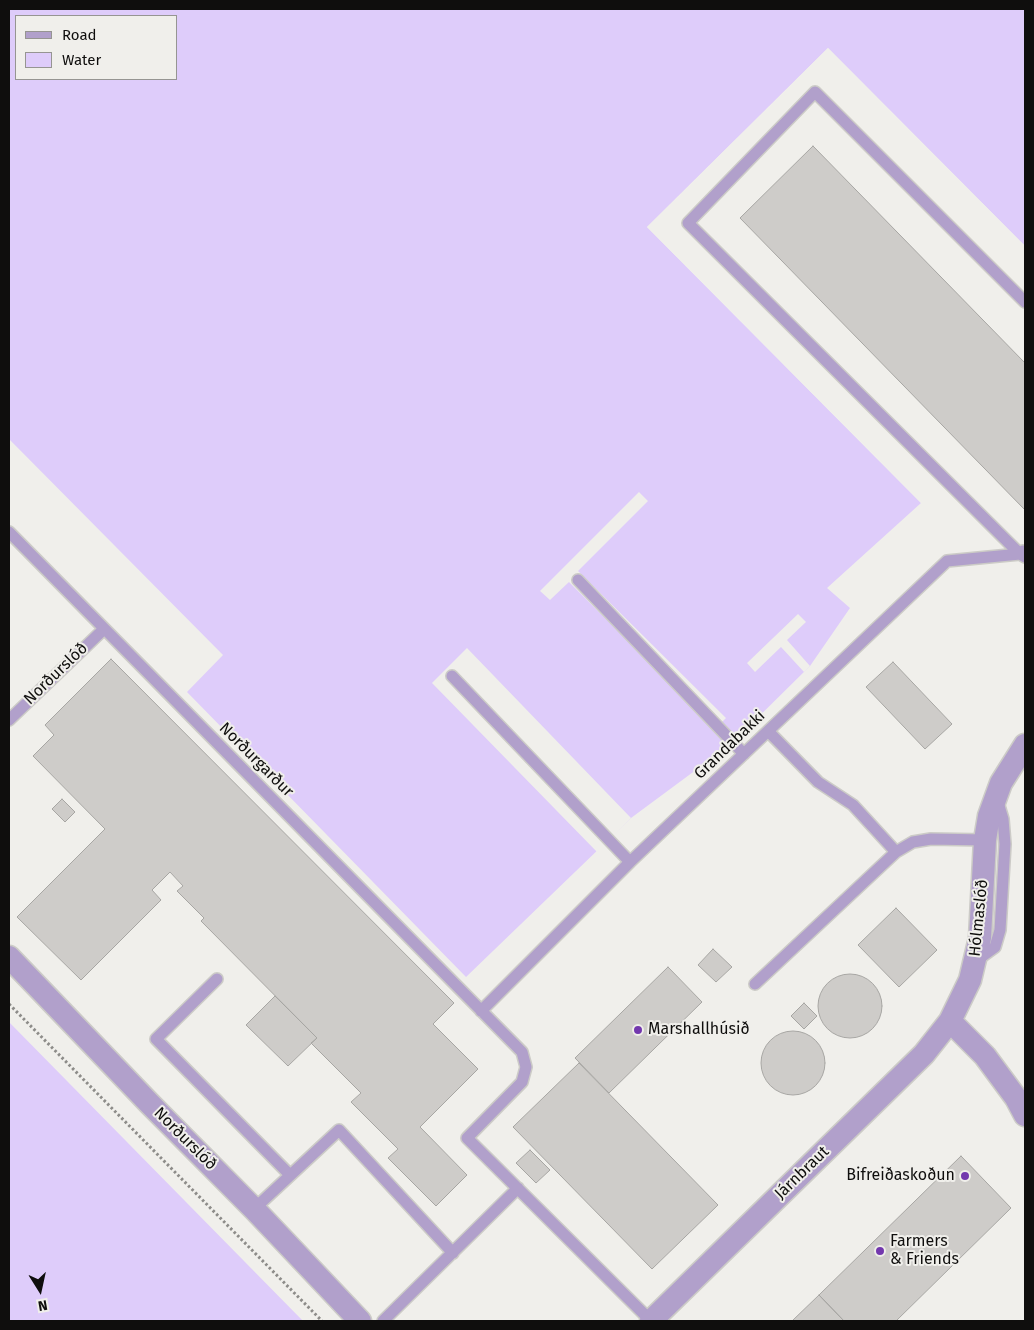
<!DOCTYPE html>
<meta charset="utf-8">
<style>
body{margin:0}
#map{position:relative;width:1034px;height:1330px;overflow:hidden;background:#f0efeb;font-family:"Fira Sans",sans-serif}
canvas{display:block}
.frame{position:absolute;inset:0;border:10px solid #0f0e0d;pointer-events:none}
.legend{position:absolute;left:15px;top:15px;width:162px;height:65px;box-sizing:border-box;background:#f0efeb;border:1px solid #969592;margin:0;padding:6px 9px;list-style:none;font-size:15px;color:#0f0e0d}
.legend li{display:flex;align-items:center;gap:10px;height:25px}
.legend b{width:25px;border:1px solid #969592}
.north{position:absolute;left:15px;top:1265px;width:50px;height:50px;-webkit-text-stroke:4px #f0efeb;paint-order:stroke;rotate:170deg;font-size:14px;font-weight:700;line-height:20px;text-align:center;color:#0f0e0d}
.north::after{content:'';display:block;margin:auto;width:18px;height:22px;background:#0f0e0d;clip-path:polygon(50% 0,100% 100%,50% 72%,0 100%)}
</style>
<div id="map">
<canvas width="1034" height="1330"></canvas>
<div class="frame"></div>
<ul class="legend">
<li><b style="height:6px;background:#b1a0cb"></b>Road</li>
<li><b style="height:14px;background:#deccfa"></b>Water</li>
</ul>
<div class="north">N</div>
</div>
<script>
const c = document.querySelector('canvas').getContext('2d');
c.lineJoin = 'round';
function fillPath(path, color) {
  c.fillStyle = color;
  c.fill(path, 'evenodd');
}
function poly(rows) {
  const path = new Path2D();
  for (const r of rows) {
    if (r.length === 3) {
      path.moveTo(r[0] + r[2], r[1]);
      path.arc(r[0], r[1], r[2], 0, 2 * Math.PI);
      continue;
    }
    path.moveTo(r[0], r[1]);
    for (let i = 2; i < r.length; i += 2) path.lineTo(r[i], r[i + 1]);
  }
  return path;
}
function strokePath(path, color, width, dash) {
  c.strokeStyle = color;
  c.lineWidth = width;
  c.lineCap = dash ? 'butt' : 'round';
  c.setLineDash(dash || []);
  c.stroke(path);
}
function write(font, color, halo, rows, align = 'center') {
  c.font = font + ' "Fira Sans",sans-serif';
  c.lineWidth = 4;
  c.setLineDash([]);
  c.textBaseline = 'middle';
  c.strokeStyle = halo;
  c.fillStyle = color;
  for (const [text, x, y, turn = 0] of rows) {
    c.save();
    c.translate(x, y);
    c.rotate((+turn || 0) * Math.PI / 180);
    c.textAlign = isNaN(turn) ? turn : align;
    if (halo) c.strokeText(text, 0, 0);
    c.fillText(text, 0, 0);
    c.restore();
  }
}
const water = poly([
 [9,9,1025,9,1025,246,828,48,647,227,921,503,827,588,850,608,810,666,731,744,631,818,466,977,187,692,223,655,9,439],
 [16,16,176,16,176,79,16,79],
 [9,1022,303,1321,9,1321]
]);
const pier = poly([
 [828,48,1025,246,1025,249,828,52,651,227,923,502,921,503,647,227],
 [639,492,648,501,578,571,726,718,721,723,731,744,569,582,550,600,540,591],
 [798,614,806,622,787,640,810,666,804,672,781,647,755,672,747,663],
 [467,648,631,818,597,852,432,683]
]);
const building = poly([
 [813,146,1025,363,1025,510,740,218,813,146],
 [111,659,454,1003,433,1024,478,1069,420,1127,467,1175,436,1206,388,1158,398,1149,351,1102,361,1093,311,1043,317,1038,201,921,204,918,177,891,183,886,170,872,152,890,161,900,81,980,17,917,105,829,33,756,54,735,45,725,111,659],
 [893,662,952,724,925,749,866,687,893,662],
 [62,799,75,812,65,822,52,809,62,799],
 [896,908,937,950,899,987,858,945,896,908],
 [713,949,732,967,716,982,698,965,713,949],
 [668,967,702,1002,609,1093,575,1058,668,967],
 [850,1006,32],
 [275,996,317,1038,288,1066,246,1025,275,996],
 [804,1003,817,1016,804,1029,791,1016,804,1003],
 [793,1063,32],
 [579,1063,718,1205,652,1269,513,1127,579,1063],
 [530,1150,550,1170,536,1183,516,1163,530,1150],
 [961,1156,1011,1208,896,1321,844,1321,819,1295,961,1156],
 [819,1295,844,1321,792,1321,819,1295]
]);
const path = poly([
 [9,1004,322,1321]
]);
const lane = poly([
 [1025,302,815,92,688,223,1020,554,1025,557],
 [9,532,522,1052,526,1067,522,1082,467,1138,651,1321],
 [578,580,744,754],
 [452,676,630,862],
 [9,720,104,629],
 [768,731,818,782,853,805,896,852],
 [977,960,995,947,1000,930,1005,844,1003,819,997,799],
 [217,979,156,1039,290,1175],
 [755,984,896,852,913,842,931,839,985,840],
 [481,1011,630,862,947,561,1020,554,1023,551],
 [254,1209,339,1130,453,1253],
 [383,1321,518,1188]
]);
const street = poly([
 [9,957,149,1103,254,1209,360,1321],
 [950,1021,985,1056,1016,1098,1025,1115],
 [651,1321,924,1054,950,1021,970,980,980,938,985,840,989,816,1001,783,1025,745]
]);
const markers = [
 [638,1030,5,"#7338ae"],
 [965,1176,5,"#7338ae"],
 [880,1251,5,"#7338ae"]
];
const streetNames = [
 ["Norðurslóð",56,674,-44],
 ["Grandabakki",730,745,-44],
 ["Norðurgarður",256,760,45],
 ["Hólmaslóð",979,918,-84],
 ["Norðurslóð",185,1139,45],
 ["Járnbraut",802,1173,-44]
];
const poiNames = [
 ["Marshallhúsið",648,1030],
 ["Bifreiðaskoðun",955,1176,"right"],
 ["Farmers",890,1242],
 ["& Friends",890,1260]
];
fillPath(water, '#deccfa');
fillPath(pier, '#f0efeb');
fillPath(building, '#ceccc9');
strokePath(building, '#a7a6a3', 1);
strokePath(lane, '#cccbc7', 14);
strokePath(street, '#cccbc7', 25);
strokePath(path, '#8d8c89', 3, [2.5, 2.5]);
strokePath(lane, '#b1a0cb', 11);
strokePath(street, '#b1a0cb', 22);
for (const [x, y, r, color] of markers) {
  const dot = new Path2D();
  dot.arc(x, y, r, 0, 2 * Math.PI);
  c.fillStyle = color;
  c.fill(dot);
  strokePath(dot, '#f0efeb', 2);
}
write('16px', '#0f0e0d', '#f0efeb', streetNames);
write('16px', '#0f0e0d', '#f0efeb', poiNames, 'left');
</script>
